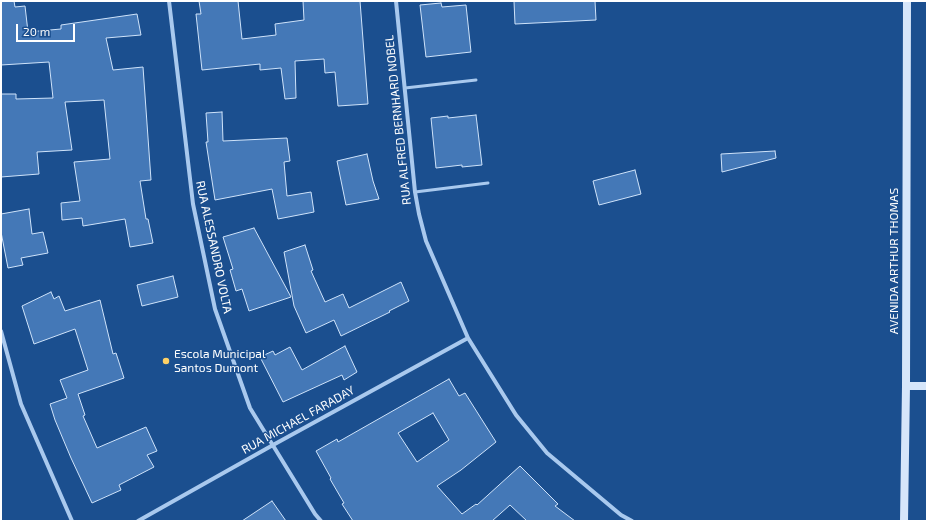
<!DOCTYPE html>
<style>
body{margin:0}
#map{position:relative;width:928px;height:522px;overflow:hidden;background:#1b4f8f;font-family:"Exo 2",sans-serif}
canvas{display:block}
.frame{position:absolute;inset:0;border:2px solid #fff;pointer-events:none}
.scale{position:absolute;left:16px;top:24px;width:59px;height:18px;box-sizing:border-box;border:2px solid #fff;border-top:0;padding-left:5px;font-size:12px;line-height:14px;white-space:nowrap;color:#fff;-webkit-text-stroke:3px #1b4f8f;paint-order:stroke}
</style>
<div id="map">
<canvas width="928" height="522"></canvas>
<div class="frame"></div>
<div class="scale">20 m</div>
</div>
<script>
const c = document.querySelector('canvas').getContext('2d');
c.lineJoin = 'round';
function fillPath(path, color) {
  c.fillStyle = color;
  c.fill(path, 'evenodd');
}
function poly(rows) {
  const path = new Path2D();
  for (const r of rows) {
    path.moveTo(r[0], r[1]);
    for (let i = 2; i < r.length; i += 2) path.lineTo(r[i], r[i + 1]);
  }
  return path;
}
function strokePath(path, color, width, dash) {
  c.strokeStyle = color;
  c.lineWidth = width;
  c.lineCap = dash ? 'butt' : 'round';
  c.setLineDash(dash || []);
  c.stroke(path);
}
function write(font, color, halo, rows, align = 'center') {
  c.font = font + ' "Exo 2",sans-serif';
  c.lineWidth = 3;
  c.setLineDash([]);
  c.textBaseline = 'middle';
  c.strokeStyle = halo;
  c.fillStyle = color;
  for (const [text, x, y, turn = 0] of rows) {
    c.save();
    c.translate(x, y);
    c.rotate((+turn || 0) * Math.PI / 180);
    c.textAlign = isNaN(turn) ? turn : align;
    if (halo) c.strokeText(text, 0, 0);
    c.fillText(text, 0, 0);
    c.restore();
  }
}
const building = poly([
 [1,1,14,1,15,7,25,6,28,32,61,29,61,25,137,14,141,35,106,38,113,70,143,67,151,180,140,181,146,219,148,219,153,243,130,247,125,219,83,226,82,218,62,220,61,203,80,201,74,162,110,159,104,100,65,102,72,150,37,152,39,174,1,177,1,94,16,94,16,99,53,98,49,62,1,65,1,1],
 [199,1,238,1,242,39,276,35,275,24,304,20,303,1,360,1,368,104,338,106,335,72,325,73,324,59,295,61,296,98,285,99,281,68,260,70,260,64,202,70,196,14,201,14,199,1],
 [514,1,595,1,596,20,515,24,514,1],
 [441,3,442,7,466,5,471,52,426,57,420,5,441,3],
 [222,112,223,141,287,138,290,161,284,162,287,196,311,192,314,212,278,219,272,189,215,200,206,142,208,142,206,113,222,112],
 [476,115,482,165,462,167,462,165,436,168,431,118,448,116,448,118,476,115],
 [775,151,776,158,722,172,721,154,775,151],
 [367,154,373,181,379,199,346,205,337,161,367,154],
 [635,170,641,194,599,205,593,181,635,170],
 [29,209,32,234,43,232,48,253,21,258,23,265,8,268,1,232,1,214,29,209],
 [254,228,291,297,249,311,242,289,236,291,230,270,233,269,223,237,254,228],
 [305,245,313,270,311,271,325,302,343,294,349,308,401,282,409,301,389,311,390,312,341,336,334,320,306,333,294,306,284,252,305,245],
 [173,276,178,297,142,306,137,285,173,276],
 [51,292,54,299,59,296,65,311,100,300,113,354,116,353,124,378,78,394,85,415,83,416,97,448,146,427,157,451,147,455,154,467,119,485,121,490,92,503,71,458,55,420,50,404,67,398,60,380,88,370,75,329,34,344,22,306,51,292],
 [345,346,357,372,344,380,342,375,283,402,260,357,273,351,275,355,290,347,302,370,345,346],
 [449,379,459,396,465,393,496,442,461,470,437,486,462,514,476,504,477,505,520,466,558,504,555,506,575,521,527,521,510,505,492,521,353,521,342,504,344,503,330,479,331,478,316,451,337,439,338,442,449,379],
 [433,413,449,440,417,462,398,433,433,413],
 [272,501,286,521,242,521,272,501]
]);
const lane = poly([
 [405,88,476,80],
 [415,192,488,183]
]);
const street = poly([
 [169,1,193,204,215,309,250,408,315,514,321,521],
 [396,1,415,192,419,214,426,241,468,338,516,415,547,453,621,515,632,521],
 [1,331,21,404,72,521],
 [138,521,273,445,468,338]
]);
const secondary = poly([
 [906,386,927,386],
 [904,521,906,386,907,1]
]);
const markers = [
 [166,361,4,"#ffd166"]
];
const streetNames = [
 ["RUA ALFRED BERNHARD NOBEL",398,120,-96],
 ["RUA ALESSANDRO VOLTA",214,247,78],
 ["AVENIDA ARTHUR THOMAS",894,261,-90],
 ["RUA MICHAEL FARADAY",298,420,-29]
];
const poiNames = [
 ["Escola Municipal",174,354],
 ["Santos Dumont",174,368]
];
fillPath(building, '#4478b7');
strokePath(building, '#cfe3fa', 1);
strokePath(lane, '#a9c9ee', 3);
strokePath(street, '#a9c9ee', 4);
strokePath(secondary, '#d6e6fa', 8);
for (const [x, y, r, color] of markers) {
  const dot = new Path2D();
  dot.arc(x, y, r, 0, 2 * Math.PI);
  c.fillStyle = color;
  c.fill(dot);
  strokePath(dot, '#1b4f8f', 1.5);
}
write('12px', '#fff', '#1b4f8f', streetNames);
write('12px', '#fff', '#1b4f8f', poiNames, 'left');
</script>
